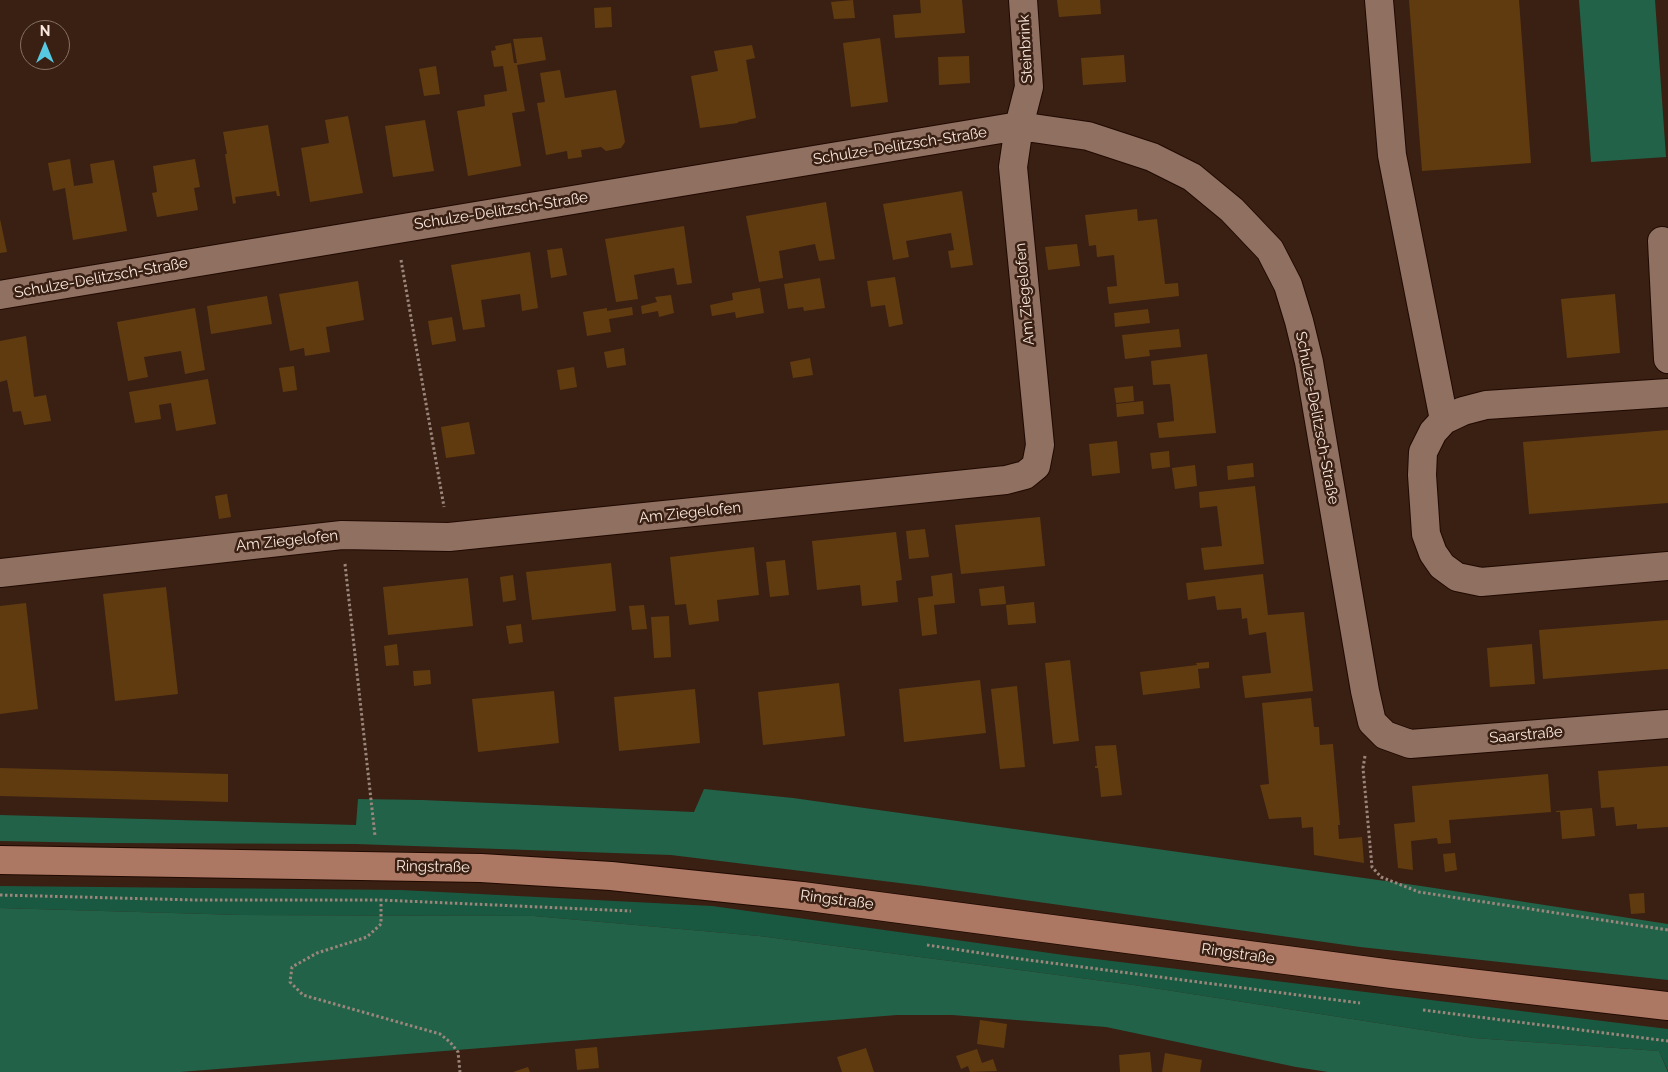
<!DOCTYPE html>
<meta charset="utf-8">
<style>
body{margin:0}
#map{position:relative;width:1668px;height:1072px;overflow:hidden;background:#392013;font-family:Raleway,sans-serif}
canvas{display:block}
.north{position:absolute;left:20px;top:20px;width:50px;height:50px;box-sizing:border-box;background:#392013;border:1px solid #867065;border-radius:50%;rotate:0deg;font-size:14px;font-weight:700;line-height:20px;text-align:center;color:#fae8df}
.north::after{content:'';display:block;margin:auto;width:18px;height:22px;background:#57c9e3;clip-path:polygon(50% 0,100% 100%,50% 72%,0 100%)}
</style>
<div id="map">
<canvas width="1668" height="1072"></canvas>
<div class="north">N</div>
</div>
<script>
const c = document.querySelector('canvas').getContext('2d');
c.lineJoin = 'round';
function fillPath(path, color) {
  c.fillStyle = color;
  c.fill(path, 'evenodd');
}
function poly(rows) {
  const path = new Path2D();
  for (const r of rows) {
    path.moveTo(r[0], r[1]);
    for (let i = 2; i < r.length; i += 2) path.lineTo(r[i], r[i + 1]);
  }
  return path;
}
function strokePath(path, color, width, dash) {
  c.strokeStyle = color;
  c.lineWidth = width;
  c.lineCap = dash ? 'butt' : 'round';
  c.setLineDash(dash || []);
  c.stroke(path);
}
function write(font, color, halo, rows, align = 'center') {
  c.font = font + ' Raleway,sans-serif';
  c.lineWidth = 5;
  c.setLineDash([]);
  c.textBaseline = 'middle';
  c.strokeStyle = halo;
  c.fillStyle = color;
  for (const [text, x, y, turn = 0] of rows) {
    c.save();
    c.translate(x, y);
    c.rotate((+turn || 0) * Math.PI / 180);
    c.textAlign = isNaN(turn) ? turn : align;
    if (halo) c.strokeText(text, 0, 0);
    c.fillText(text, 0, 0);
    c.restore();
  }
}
const green = poly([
 [0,886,401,890,712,906,1071,956,1668,1029,1668,1071,1659,1051,1474,1038,1134,985,759,936,534,916,241,915,0,908]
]);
const forest = poly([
 [1579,0,1655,0,1666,157,1591,162],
 [704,789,793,798,1421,886,1668,924,1668,980,1360,947,924,886,671,855,356,844,99,843,0,841,0,815,356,825,358,799,422,800,694,812],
 [0,908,241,915,534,916,759,936,1134,985,1474,1038,1659,1051,1668,1072,1328,1072,1296,1067,1106,1027,952,1015,897,1015,180,1072,0,1072]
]);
const building = poly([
 [853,0,855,18,834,19,831,2],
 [920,0,962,0,965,33,895,38,893,15,921,13],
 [1057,0,1100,0,1101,14,1059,17],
 [1409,0,1519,0,1531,163,1422,171],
 [611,7,612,27,595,28,594,8],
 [542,37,546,60,517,65,525,111,512,113,521,166,468,176,457,111,485,106,484,95,507,91,503,66,494,67,491,51,496,50,495,46,511,43,514,63,517,63,513,39],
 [880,38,888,102,851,107,843,43],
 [752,45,755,58,746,60,756,118,738,122,738,123,700,128,691,76,718,71,714,51],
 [1124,55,1126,82,1083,85,1081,58],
 [969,56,970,83,939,85,938,57],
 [436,66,440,94,424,96,419,69],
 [560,70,565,98,616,90,625,142,621,148,606,151,601,147,581,150,582,157,568,159,567,151,546,155,537,103,545,102,540,73],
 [348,116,363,193,310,202,301,148,329,143,325,120],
 [425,120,434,171,393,177,385,126],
 [268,125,280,196,277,196,276,191,235,197,236,203,233,204,225,154,227,154,223,132],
 [70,159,74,186,93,183,90,164,114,160,127,231,73,240,65,188,53,191,48,163],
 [195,159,200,187,194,188,198,210,157,217,152,193,157,192,153,166],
 [962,191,973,265,951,268,948,251,954,250,951,233,906,241,909,257,893,260,883,204],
 [826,202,835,259,819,261,815,244,779,251,783,278,759,282,746,216],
 [1137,209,1138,221,1157,219,1165,284,1178,283,1179,296,1109,304,1107,287,1117,286,1114,255,1097,257,1096,245,1089,246,1085,215],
 [0,219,7,252,0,253],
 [684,226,692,283,677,285,674,268,634,275,638,299,616,302,605,239],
 [1077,244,1080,266,1048,270,1045,247],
 [562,248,567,275,551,278,547,250],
 [530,252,538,308,522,311,520,294,481,300,485,327,463,330,451,265],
 [895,277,903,324,889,327,885,305,871,307,867,281],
 [820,278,825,308,804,311,803,307,788,309,784,284],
 [358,281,364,320,326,327,330,352,305,356,304,348,290,351,279,294],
 [760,288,764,313,736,318,735,312,712,316,710,305,733,300,732,293],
 [1615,294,1620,353,1567,358,1561,299],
 [671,295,674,313,659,317,658,311,642,314,641,306,657,302,655,297],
 [267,296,272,324,211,334,207,306],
 [632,307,633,315,609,319,611,332,587,336,583,312,607,308,607,311],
 [195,308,205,370,185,374,181,351,144,357,148,377,128,381,117,322],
 [1148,309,1150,323,1115,327,1114,313],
 [452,317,456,341,432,345,428,321],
 [1179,329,1181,347,1149,350,1150,356,1125,359,1122,335],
 [26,336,34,397,46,395,51,421,24,425,21,411,13,412,7,380,0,382,0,341],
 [624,348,626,365,607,368,604,352],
 [1207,354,1216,433,1159,438,1157,423,1174,421,1172,398,1170,384,1153,385,1151,361],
 [810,358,813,375,793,378,790,362],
 [294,366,297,390,283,392,279,368],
 [574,367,577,387,560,390,557,370],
 [208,379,216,424,176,431,171,403,159,405,161,419,135,423,129,392],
 [1133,386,1134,401,1116,403,1114,388],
 [1143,401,1144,414,1117,417,1116,404],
 [469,422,475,454,446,458,441,427],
 [1668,430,1668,503,1529,514,1523,442],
 [1117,441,1120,473,1092,476,1089,444],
 [1169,451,1170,467,1152,469,1150,453],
 [1253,463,1254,477,1228,480,1227,466],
 [1195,465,1197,486,1175,489,1172,468],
 [1255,486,1264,564,1204,570,1201,548,1222,546,1217,506,1200,508,1199,492],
 [227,494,231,517,219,519,215,496],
 [1040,517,1045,566,961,574,955,525],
 [925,529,929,557,909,559,906,531],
 [896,532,902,580,896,581,898,602,862,606,860,585,817,590,812,541],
 [754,547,759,595,717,600,719,621,689,625,686,604,675,605,670,557],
 [785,560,789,595,770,597,766,562],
 [611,563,616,611,532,620,526,572],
 [952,573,955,603,934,605,937,634,922,636,918,598,933,596,931,576],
 [1263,574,1268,615,1304,612,1313,691,1245,698,1242,676,1271,673,1266,632,1249,635,1247,618,1242,619,1241,608,1217,610,1215,596,1188,600,1186,583],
 [513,575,516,600,503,602,500,577],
 [468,578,473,626,388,635,383,587],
 [1004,586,1006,604,981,606,979,589],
 [166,587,178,694,115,701,103,594],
 [1034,602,1036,623,1008,625,1006,605],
 [26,603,38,709,0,714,0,606],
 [644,605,647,629,632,630,629,606],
 [669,616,671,657,654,658,651,617],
 [1668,620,1668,669,1543,679,1539,630],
 [521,624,523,642,509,644,506,626],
 [397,644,399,665,386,666,384,646],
 [1532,644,1535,684,1490,687,1487,648],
 [1070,660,1079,741,1053,744,1045,663],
 [1209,662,1209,668,1198,669,1200,688,1143,695,1140,672,1197,665,1196,663],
 [430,670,431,684,414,686,413,671],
 [980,680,986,733,904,742,899,689],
 [839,683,845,736,763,745,758,692],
 [1017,686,1025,767,1000,769,991,689],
 [695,689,700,743,619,751,614,697],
 [554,691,559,743,478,752,472,699],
 [1311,698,1314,727,1319,727,1320,745,1333,744,1340,825,1338,825,1339,839,1362,837,1364,863,1314,855,1313,827,1302,828,1301,817,1269,819,1260,785,1269,784,1262,703],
 [1116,745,1122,795,1101,797,1098,768,1095,768,1095,766,1097,766,1095,746],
 [1666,766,1668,766,1668,827,1637,829,1637,824,1616,826,1614,807,1601,808,1598,771],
 [0,768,228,774,228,802,0,796],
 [1548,774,1551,812,1449,820,1451,843,1438,844,1437,838,1411,841,1413,870,1398,868,1394,824,1415,822,1412,786],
 [1592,808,1595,836,1562,839,1560,812,1556,812,1556,811],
 [1455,853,1457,870,1445,872,1443,854],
 [1644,893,1645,913,1631,914,1629,894],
 [980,1020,1007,1024,1004,1048,977,1044],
 [597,1047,599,1068,577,1070,575,1049],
 [866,1048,874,1072,842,1072,837,1057],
 [977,1049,982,1063,993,1059,997,1071,970,1072,968,1066,961,1069,956,1056],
 [1150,1052,1152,1072,1120,1072,1119,1055],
 [1165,1053,1202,1060,1200,1072,1162,1072],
 [528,1067,530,1072,513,1072]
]);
const path = poly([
 [401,260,444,507],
 [345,564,375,836],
 [1365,756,1363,768,1372,867,1381,877,1419,892,1668,930],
 [0,895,195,900,381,900,631,911],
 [381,899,381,924,367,937,317,953,292,967,290,982,303,995,440,1034,450,1042,458,1052,460,1072],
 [927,945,1013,958,1360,1003],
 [1423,1010,1668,1041]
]);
const minor = poly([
 [1379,0,1392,155,1444,420],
 [1662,241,1668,359],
 [0,295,1019,126,1088,136,1152,157,1192,177,1232,210,1270,250,1288,285,1299,321,1309,362,1365,691,1372,722,1385,735,1410,744,1668,724],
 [1668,393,1486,405,1463,411,1444,420,1433,432,1423,452,1422,475,1426,534,1433,553,1442,566,1457,577,1481,582,1668,566],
 [0,573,342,535,449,537,1006,480,1025,475,1036,466,1040,445,1013,167,1019,126,1029,87,1023,0]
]);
const major = poly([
 [0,860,481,868,611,876,802,896,1392,974,1668,1006]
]);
const streetNames = [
 ["Steinbrink",1026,49,-93],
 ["Schulze-Delitzsch-Straße",900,146,-9],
 ["Schulze-Delitzsch-Straße",501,211,-9],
 ["Schulze-Delitzsch-Straße",101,278,-10],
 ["Am Ziegelofen",1025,294,-95],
 ["Schulze-Delitzsch-Straße",1317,418,79],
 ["Am Ziegelofen",690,513,-6],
 ["Am Ziegelofen",287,541,-6],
 ["Saarstraße",1526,735,-5],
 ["Ringstraße",433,867,1],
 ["Ringstraße",837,900,7],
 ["Ringstraße",1238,954,8]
];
fillPath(green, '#1a5941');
fillPath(forest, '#226249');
fillPath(building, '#613b10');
strokePath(minor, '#200901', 30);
strokePath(major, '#200901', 30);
strokePath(path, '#9c867c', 3, [2.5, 2.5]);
strokePath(minor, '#8f7061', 28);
strokePath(major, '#ac7864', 28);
write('15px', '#fae8df', '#392013', streetNames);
</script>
